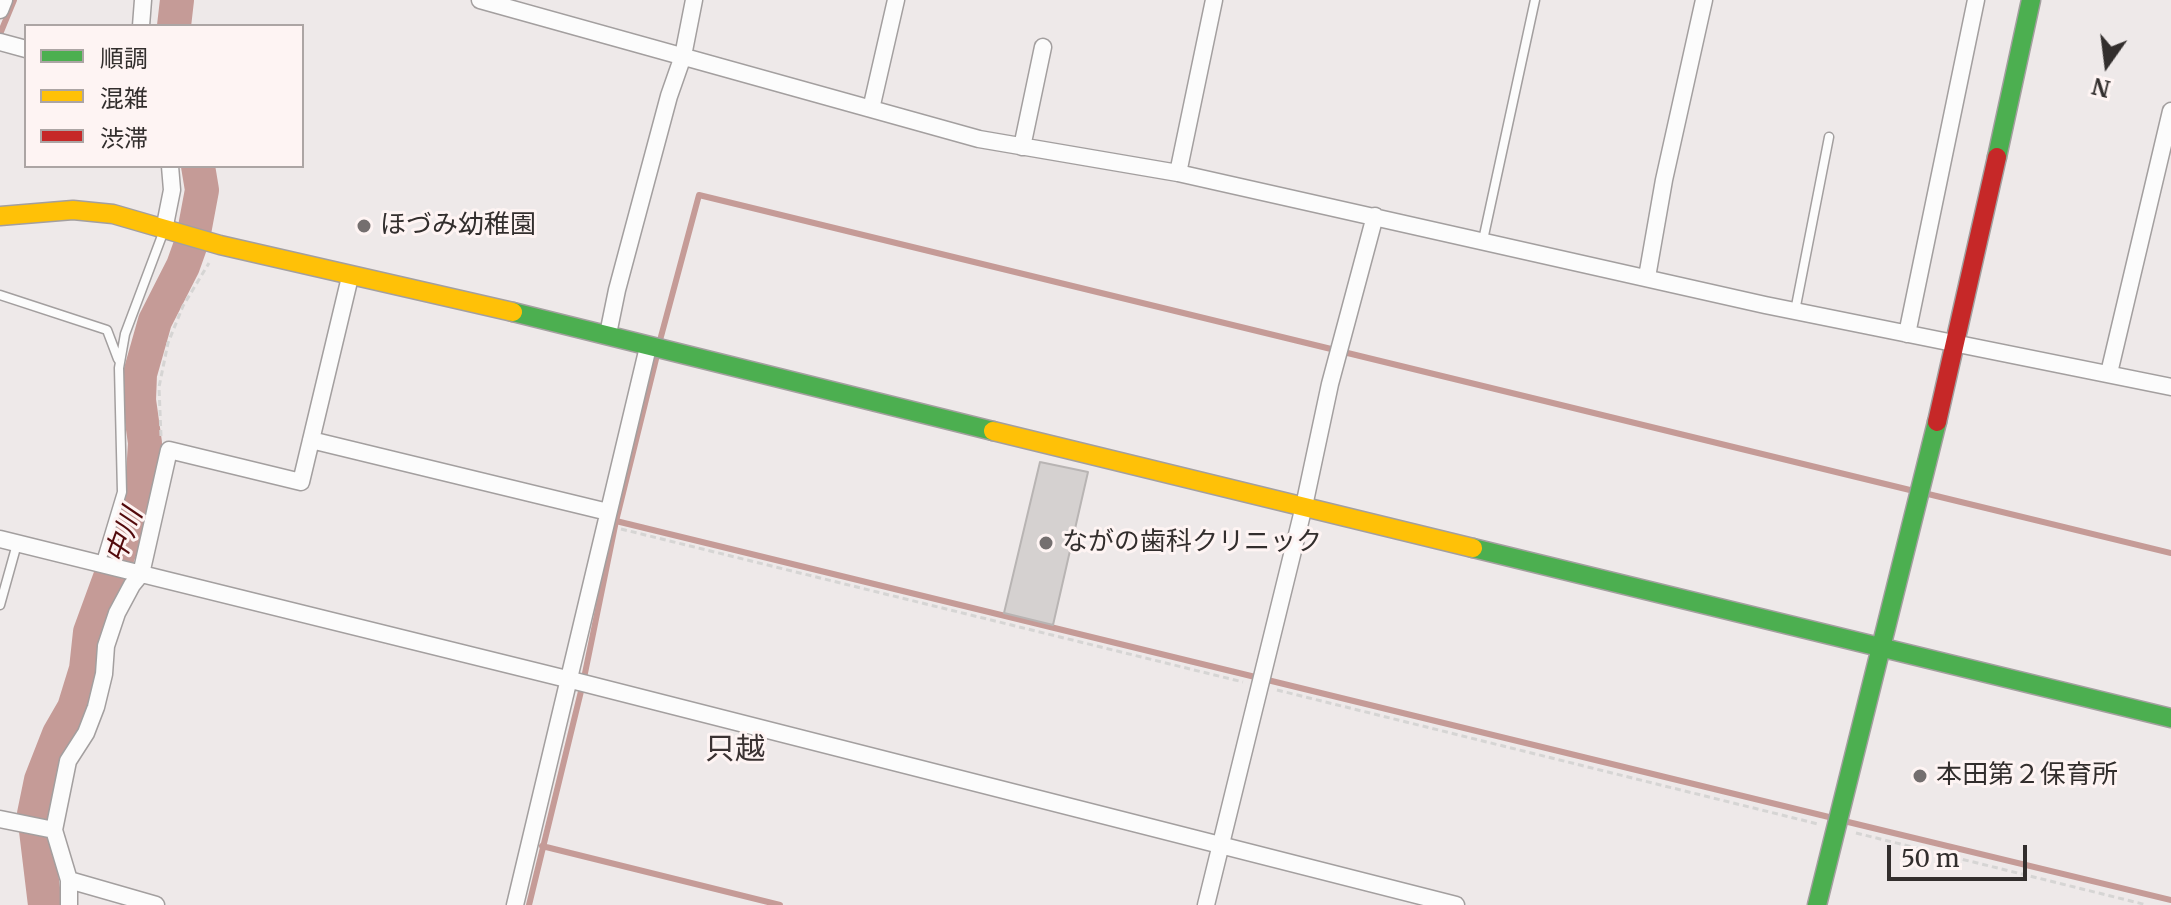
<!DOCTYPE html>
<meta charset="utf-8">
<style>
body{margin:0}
#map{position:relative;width:2171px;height:905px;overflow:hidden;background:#eee9e9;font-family:Merriweather,"Noto Sans JP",serif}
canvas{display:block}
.legend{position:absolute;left:24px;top:24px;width:280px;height:144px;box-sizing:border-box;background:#fef4f3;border:2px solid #aca5a4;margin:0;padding:10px 14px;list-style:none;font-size:24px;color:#322e2d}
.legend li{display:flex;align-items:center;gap:16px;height:40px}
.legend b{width:40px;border:2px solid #aca5a4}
.north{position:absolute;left:2067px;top:24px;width:80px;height:80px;-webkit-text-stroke:6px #fef4f3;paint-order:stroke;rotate:194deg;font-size:22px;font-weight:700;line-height:32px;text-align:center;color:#322e2d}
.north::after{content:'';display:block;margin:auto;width:28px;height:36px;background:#322e2d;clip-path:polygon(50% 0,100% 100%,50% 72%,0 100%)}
.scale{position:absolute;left:1887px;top:845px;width:140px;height:36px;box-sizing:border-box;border:4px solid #322e2d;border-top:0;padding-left:10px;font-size:24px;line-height:28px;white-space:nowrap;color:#322e2d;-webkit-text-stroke:6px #fef4f3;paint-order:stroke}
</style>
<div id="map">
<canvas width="2171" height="905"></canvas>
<ul class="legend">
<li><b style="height:10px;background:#4caf50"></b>順調</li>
<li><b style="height:10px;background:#ffc107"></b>混雑</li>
<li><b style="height:10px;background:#c62828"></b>渋滞</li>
</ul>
<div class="north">N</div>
<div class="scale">50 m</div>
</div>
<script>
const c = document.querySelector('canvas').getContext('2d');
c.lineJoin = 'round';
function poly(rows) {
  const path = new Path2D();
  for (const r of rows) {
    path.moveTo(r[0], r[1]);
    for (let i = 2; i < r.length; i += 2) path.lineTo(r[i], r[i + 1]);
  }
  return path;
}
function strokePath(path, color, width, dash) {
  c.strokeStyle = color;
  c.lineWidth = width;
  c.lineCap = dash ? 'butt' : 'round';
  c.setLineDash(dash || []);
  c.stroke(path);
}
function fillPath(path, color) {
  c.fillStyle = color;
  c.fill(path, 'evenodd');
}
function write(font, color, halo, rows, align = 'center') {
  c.font = font + ' Merriweather,"Noto Sans JP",serif';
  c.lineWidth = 6;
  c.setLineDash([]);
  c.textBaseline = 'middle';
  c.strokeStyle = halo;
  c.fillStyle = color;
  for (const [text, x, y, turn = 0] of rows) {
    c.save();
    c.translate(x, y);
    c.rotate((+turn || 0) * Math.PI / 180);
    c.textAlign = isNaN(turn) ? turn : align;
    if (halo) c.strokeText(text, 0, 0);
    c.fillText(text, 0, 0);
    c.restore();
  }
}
const stream = poly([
 [0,34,14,0],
 [659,344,699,195,1914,491],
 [1924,493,2171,553],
 [616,521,1833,818],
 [1844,821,2171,900],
 [542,846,780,905],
 [529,905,583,683,616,521,657,355]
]);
const river = poly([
 [174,26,177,0],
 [45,905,34,814,41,780,59,734,74,708,86,669,90,632,142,490,145,443,139,400,140,374,155,321,183,266,193,238,202,190,198,166]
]);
const building = poly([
 [1040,462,1088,472,1053,625,1004,613,1040,462]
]);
const path = poly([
 [161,436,159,387,168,343,183,306,209,263],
 [621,529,1243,682],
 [1277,690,1818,824],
 [1856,833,2147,905]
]);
const lane = poly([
 [1483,240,1535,0],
 [0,295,107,330,118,359],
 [1795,311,1829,137],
 [100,565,122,492,119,368,125,334,163,233],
 [0,605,17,544]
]);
const street = poly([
 [480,0,979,139,1178,173,1765,305,2171,387],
 [0,10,4,0],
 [141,26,143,0],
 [0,42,26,49],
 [871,109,896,0],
 [1022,147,1043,47],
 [1178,173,1214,0],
 [164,230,172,190,170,166],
 [1647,277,1664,180,1704,0],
 [608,334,617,290,669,96,683,56,694,0],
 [1907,334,1976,0],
 [2109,373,2171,111],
 [311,440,608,512],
 [0,539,583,683,1456,905],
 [0,819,54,830],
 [69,880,156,905],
 [69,905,69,880,54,830,68,761,86,733,96,707,104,674,106,646,117,613,132,585,141,574,169,450,301,482,350,277],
 [515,905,648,347],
 [1206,905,1304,506,1330,384,1375,216]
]);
const fast = poly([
 [1997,157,2031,0],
 [513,312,993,431],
 [1473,548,2171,718],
 [1817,905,1937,422]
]);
const slow = poly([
 [0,216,73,210,113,214,220,245,513,312],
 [993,431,1473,548]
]);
const jam = poly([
 [1937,422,1997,157]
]);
const markers = [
 [364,226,8,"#746f6f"],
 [1046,543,8,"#746f6f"],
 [1920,776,8,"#746f6f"]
];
const poiNames = [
 ["ほづみ幼稚園",380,226],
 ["ながの歯科クリニック",1062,543],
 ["本田第２保育所",1936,776]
];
const waterNames = [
 ["中川",125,536,-70]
];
const quarterNames = [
 ["只越",735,751]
];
strokePath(stream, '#c59b97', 6);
strokePath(river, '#c59b97', 34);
fillPath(building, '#d5d1d0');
strokePath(building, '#b8b4b3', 2);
strokePath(lane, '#a39f9f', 11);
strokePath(street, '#a39f9f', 19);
strokePath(fast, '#a39f9f', 21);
strokePath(slow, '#a39f9f', 21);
strokePath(jam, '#a39f9f', 21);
strokePath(path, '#d6d5d4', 3, [6, 4]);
strokePath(lane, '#fcfcfc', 8);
strokePath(street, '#fcfcfc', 16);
strokePath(fast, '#4caf50', 18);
strokePath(slow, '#ffc107', 18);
strokePath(jam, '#c62828', 18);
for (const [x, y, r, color] of markers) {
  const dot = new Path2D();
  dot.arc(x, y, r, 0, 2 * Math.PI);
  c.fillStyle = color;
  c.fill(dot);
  strokePath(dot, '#fef4f3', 3);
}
write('26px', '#322e2d', '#fef4f3', poiNames, 'left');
write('italic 28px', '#530a0c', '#fef4f3', waterNames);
write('30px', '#3a3232', '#fef4f3', quarterNames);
</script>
